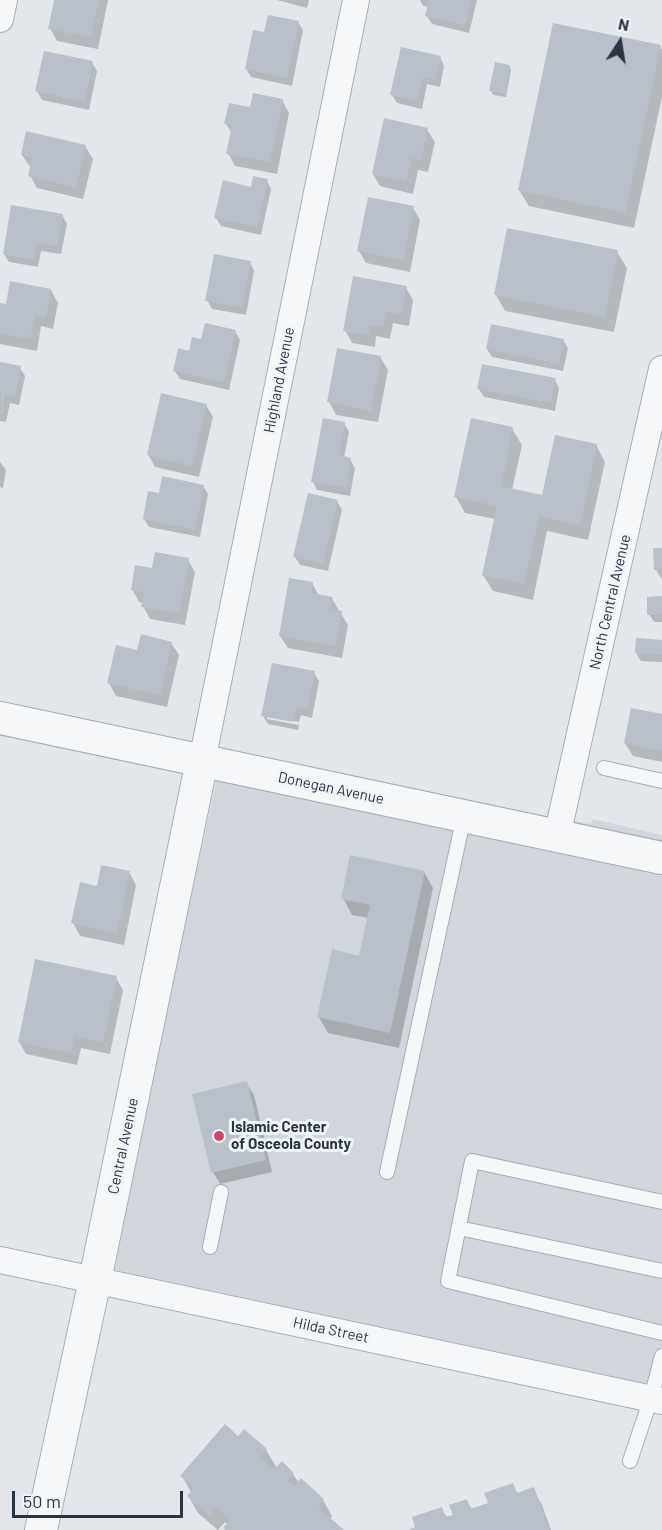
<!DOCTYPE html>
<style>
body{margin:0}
#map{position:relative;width:662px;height:1530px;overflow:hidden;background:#e3e7eb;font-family:Barlow,sans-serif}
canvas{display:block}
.north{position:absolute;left:590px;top:12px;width:60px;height:60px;-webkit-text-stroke:4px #f2f5f8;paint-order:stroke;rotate:12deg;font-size:16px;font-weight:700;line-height:24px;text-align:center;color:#2a3544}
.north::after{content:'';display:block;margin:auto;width:21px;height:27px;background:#2a3544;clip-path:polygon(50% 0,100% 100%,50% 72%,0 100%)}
.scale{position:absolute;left:12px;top:1491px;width:171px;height:27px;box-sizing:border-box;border:3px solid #2a3544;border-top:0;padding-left:8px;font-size:18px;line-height:21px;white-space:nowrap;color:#2a3544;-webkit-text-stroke:4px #f2f5f8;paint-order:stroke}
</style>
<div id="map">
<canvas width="662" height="1530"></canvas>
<div class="north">N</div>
<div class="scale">50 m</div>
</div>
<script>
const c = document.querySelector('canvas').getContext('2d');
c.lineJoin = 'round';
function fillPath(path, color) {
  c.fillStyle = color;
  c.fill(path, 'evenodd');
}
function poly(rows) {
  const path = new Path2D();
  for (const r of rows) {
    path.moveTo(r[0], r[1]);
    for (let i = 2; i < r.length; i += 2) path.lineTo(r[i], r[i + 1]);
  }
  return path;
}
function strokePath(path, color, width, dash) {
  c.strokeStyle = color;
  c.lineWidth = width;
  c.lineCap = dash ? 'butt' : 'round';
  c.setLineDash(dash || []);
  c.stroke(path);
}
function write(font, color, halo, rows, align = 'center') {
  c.font = font + ' Barlow,sans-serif';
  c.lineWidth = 6;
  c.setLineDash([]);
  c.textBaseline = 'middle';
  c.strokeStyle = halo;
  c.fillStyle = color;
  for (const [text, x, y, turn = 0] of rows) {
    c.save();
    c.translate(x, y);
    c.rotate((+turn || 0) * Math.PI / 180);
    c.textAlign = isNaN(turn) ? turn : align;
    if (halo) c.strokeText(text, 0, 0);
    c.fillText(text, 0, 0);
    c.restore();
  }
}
const built = poly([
 [217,778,662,872,662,1387,111,1269],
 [593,819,662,835,662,844,572,825,573,821,591,824]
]);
const shadow = poly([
 [55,0,108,0,98,49,57,41,50,28],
 [277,0,309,0,307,8],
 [420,0,477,0,469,33,432,24,427,16,429,7,423,6],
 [298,22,303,30,292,86,251,77,246,69,266,34],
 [660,47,662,50,662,97,634,228,529,206,519,190],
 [440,57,444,66,440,87,427,84,422,109,397,103,392,95],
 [92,63,97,71,89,110,42,100,37,91],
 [509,66,511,70,506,97,493,95,491,91],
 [282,100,289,113,277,174,235,166,228,153,232,133,226,124,251,109],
 [427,130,435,142,428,172,418,170,413,194,380,186,373,174],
 [85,146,93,159,83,199,37,188,30,175,31,168,22,155],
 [267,181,271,189,261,235,221,226,216,218,252,188],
 [413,208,420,220,410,272,366,263,359,251],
 [62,215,67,224,61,254,41,251,38,267,9,262,4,254],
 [617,252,627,268,614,332,505,311,496,295],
 [250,262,254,271,246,315,212,309,207,300],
 [406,288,413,300,409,326,393,323,390,339,376,336,375,347,352,343,345,330],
 [51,290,58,303,53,329,41,326,37,351,0,344,0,305,7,306],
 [235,331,240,340,229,390,180,379,175,371,202,340],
 [563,340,568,348,563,371,492,357,487,349],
 [380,357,388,370,378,422,336,415,329,402],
 [0,364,20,368,25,376,19,405,10,403,6,422,0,421],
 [555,380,559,388,555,411,484,397,479,389],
 [206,405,213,417,199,477,155,467,148,454],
 [344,423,349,432,344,458,350,459,355,468,350,496,317,490,313,482],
 [512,429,522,445,512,490,543,496,596,445,605,462,588,540,547,531,533,600,493,591,483,575,495,519,465,513,456,497],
 [0,462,6,470,3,488,0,487],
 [203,486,208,494,200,537,149,527,144,519,160,495],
 [337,501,342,510,328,571,300,565,295,557],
 [662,549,662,578,661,578,656,570],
 [188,560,195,572,185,625,150,619,143,606,144,603,139,602,132,589,153,570],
 [312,583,319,596,332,599,348,625,342,658,288,648,280,636],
 [662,598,662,622,654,622,649,614],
 [662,641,662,662,641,661,636,653],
 [171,643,179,655,167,707,116,696,109,683,139,652],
 [314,673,319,681,312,718,301,715,299,722,267,716,267,719,299,725,298,730,268,724,263,716],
 [662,716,662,762,633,756,625,743],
 [129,872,136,885,124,945,80,936,73,923,98,888],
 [424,872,433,888,399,1048,328,1033,319,1017,360,957,369,918,352,915,343,898],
 [116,978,123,990,110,1054,81,1048,77,1065,26,1054,19,1042],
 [246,1083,254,1095,272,1172,220,1184,213,1172],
 [238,1438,266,1450,277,1468,282,1463,293,1474,299,1483,323,1500,332,1516,330,1519,342,1530,226,1530,228,1525,225,1522,218,1530,198,1513,189,1497,191,1492,182,1476],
 [513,1485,518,1495,533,1489,542,1505,551,1530,412,1530,442,1509,447,1518,455,1516,467,1501,472,1510,490,1504]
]);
const building = poly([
 [54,0,99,0,91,37,48,29],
 [429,0,471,0,465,25,425,16],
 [268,15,299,21,287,78,245,69,253,30,264,32],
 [553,23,661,45,625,213,518,190],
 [401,47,441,56,435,80,423,77,417,101,390,95],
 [44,51,93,61,85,102,35,91],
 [495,62,510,65,505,94,489,91],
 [253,93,283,99,270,162,226,154,232,125,224,124,229,103,250,107],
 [384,118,428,128,421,160,412,158,406,182,372,174],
 [26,131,86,145,76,187,28,176,32,157,21,155],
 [253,176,268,179,257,227,214,218,223,180,251,187],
 [368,197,414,206,404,260,357,251],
 [11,205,63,214,57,246,37,243,33,260,3,254],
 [507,228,618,250,605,317,494,295],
 [214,254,251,261,242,307,205,301],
 [353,276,407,286,402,314,386,311,383,327,370,325,368,335,343,331],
 [10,281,51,289,46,317,35,315,30,339,0,333,0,303,6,304],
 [205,323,236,330,224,382,173,371,178,348,189,351,192,337,201,339],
 [491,324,564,339,559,364,486,349],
 [337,348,381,356,371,411,327,402],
 [0,362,21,366,15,397,5,395,1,417],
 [482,364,556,378,551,403,477,389],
 [161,393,207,404,192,466,147,455],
 [323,418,345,422,339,455,351,458,346,488,311,482],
 [471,418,513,427,501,486,542,495,555,435,597,444,580,525,539,516,524,584,482,575,497,506,454,497],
 [162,476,204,485,195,530,143,519,148,491,159,493],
 [308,493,338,500,323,564,293,557],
 [653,548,662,548,662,570,654,570],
 [155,552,189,558,179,613,141,607,144,592,131,590,135,565,152,568],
 [289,578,313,582,311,593,333,597,331,609,342,611,336,646,279,636],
 [662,596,662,614,647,615,647,597],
 [141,634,172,642,160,695,107,683,116,645,137,650],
 [636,638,662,640,662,655,635,653],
 [272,663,315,671,308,710,296,707,293,722,261,716],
 [631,708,662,714,662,751,624,743],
 [350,855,425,871,390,1033,317,1017,332,949,359,956,370,905,341,899],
 [101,865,130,871,117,933,71,923,80,882,97,886],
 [35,959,117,976,103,1043,74,1036,71,1053,18,1042],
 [247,1081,266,1160,211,1173,192,1094],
 [225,1424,238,1436,244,1429,267,1449,260,1457,274,1469,282,1461,294,1473,287,1480,294,1486,301,1478,324,1499,318,1507,344,1530,225,1530,223,1528,230,1520,215,1507,209,1515,187,1496,194,1488,180,1476],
 [513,1483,517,1493,534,1487,549,1530,408,1530,415,1527,412,1517,442,1507,445,1517,453,1515,449,1505,467,1499,470,1509,488,1503,484,1493]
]);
const service = poly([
 [604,768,662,781],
 [387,1172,464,816],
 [662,1202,472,1161,448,1281,662,1333],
 [459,1228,662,1271],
 [210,1247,221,1192],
 [630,1461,651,1398,662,1356]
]);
const minor = poly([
 [0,19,4,0],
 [202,761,356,0],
 [557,836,662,369],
 [0,1260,662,1401]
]);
const tertiary = poly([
 [0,718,662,858],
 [41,1530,95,1280,202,761]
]);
const markers = [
 [219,1136,6,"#d14767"]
];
const streetNames = [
 ["Highland Avenue",279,380,-79],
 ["North Central Avenue",610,602,-77],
 ["Donegan Avenue",331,788,12],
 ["Central Avenue",123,1146,-78],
 ["Hilda Street",331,1330,12]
];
const poiNames = [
 ["Islamic Center",231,1127],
 ["of Osceola County",231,1144]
];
fillPath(built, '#d1d6dd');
fillPath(shadow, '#0003');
fillPath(building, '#bac0c9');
strokePath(service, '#a8aeb6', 16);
strokePath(minor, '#a8aeb6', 28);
strokePath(tertiary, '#a8aeb6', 34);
strokePath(service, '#f6f7f9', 14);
strokePath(minor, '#f6f7f9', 26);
strokePath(tertiary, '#f6f7f9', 32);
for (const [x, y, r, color] of markers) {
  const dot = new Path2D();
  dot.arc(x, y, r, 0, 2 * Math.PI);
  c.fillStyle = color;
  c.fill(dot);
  strokePath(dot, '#f2f5f8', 2);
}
write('15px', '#2a3544', '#f2f5f8', streetNames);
write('bold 15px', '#2a3544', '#f2f5f8', poiNames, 'left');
</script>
